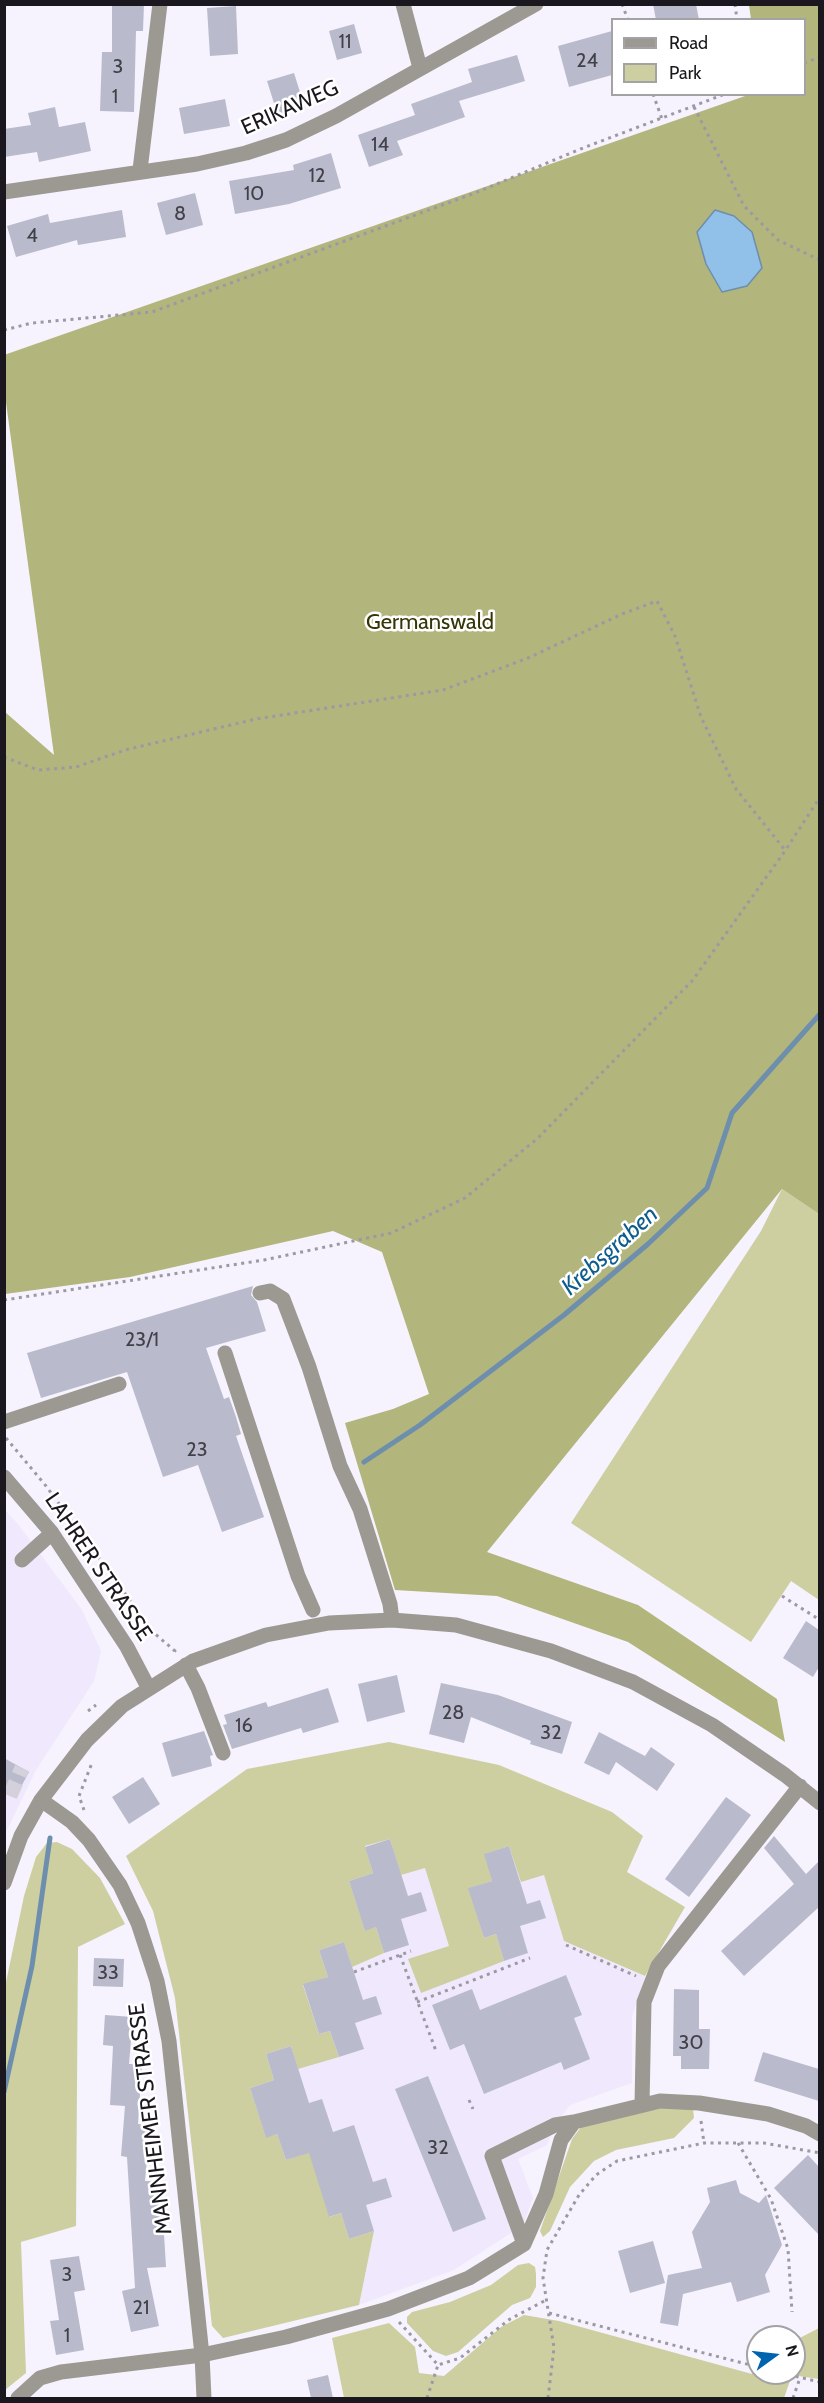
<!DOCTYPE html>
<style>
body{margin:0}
#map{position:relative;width:824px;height:2403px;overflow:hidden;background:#f6f2fe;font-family:Cabin,sans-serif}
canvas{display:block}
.frame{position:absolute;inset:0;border:6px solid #1a181e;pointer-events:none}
.legend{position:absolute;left:611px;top:18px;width:195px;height:78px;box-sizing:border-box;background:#fff;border:2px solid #a3a3a5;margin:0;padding:8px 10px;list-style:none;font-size:18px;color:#1a181e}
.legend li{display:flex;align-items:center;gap:12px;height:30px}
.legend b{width:30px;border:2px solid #a3a3a5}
.north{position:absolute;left:746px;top:2325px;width:60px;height:60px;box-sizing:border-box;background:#fff;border:2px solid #a3a3a5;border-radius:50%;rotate:75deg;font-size:16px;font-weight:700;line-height:24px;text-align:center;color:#1a181e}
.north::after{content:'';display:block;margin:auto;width:21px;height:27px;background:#0063af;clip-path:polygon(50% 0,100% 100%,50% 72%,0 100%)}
</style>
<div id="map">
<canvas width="824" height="2403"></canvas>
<div class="frame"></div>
<ul class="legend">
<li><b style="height:8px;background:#9b9991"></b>Road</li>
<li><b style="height:16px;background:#cdcfa1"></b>Park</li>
</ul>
<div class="north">N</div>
</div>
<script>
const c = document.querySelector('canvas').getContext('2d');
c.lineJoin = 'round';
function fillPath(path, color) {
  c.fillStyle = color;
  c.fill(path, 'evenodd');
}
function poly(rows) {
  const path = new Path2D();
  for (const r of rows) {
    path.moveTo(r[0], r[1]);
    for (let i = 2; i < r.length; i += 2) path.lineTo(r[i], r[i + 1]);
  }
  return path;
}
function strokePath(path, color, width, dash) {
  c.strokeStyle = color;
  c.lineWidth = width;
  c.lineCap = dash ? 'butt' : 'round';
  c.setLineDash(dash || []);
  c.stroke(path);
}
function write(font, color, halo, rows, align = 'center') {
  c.font = font + ' Cabin,sans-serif';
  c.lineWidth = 5;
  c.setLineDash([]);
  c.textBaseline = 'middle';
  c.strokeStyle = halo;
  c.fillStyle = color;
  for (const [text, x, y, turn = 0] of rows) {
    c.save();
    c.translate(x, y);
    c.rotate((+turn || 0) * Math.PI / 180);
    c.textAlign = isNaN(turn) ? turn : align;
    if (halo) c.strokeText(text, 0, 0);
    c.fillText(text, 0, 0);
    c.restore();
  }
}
const built = poly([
 [5,1510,18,1524,82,1610,101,1651,94,1681,36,1770,5,1834],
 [390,1839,401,1875,425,1867,449,1946,484,1938,468,1888,484,1854,509,1846,544,1875,564,1941,645,1976,632,2016,632,2083,570,2105,555,2125,547,2145,518,2159,533,2198,523,2225,454,2270,359,2305,374,2232,349,2239,329,2217,311,2152,286,2160,266,2138,250,2088,274,2080,266,2054,319,2034,303,1984,319,1950,365,1931,349,1881,365,1847]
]);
const green = poly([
 [782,1189,819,1214,819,1600,791,1581,751,1642,571,1523,761,1231],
 [389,1742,499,1765,612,1812,643,1836,627,1872,685,1907,645,1976,564,1941,544,1875,521,1882,509,1846,485,1854,492,1881,469,1888,484,1938,496,1934,504,1961,421,1993,408,1959,449,1946,425,1868,401,1875,390,1839,365,1846,373,1873,349,1881,365,1930,376,1927,384,1953,352,1967,344,1942,319,1950,328,1977,303,1985,319,2034,330,2031,339,2057,298,2069,291,2046,266,2054,274,2080,250,2088,266,2137,277,2134,286,2160,310,2152,330,2217,341,2213,349,2239,374,2231,359,2305,223,2338,212,2326,175,1998,153,1911,126,1856,247,1769],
 [57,1842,72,1849,100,1878,125,1924,78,1947,76,2226,21,2242,26,2373,5,2390,5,1987,24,1896,36,1857,47,1843],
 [687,2104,693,2108,694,2118,674,2138,616,2150,594,2161,570,2187,550,2231,543,2237,540,2231,572,2139,581,2127,595,2120],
 [529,2263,535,2267,536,2274,536,2287,530,2298,512,2305,458,2352,446,2356,433,2351,407,2323,407,2317,412,2312,450,2302,491,2285,518,2265],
 [524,2315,559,2321,752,2374,758,2370,758,2373,794,2373,794,2341,819,2328,819,2379,792,2375,784,2398,344,2398,332,2338,389,2323,415,2347,419,2373,444,2376,501,2327]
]);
const forest = poly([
 [749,5,819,5,819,1214,782,1189,487,1552,638,1605,777,1699,785,1742,628,1642,497,1596,395,1590,345,1423,393,1409,429,1394,382,1252,333,1231,130,1277,5,1294,5,712,54,755,5,395,4,355,748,95,804,94,804,20,751,19]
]);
const water = poly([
 [715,210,734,216,752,232,762,268,747,286,722,292,706,264,697,232,715,210]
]);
const stream = poly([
 [364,1462,420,1425,564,1315,648,1244,707,1188,732,1113,820,1014],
 [4,2092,32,1966,50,1838]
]);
const building = poly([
 [112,4,144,4,143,31,136,31,134,112,100,111,102,52,112,52],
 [653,4,696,4,699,20,656,20],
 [236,6,238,54,210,56,207,8],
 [354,24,362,53,337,60,329,31],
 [612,31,612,75,569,87,558,46],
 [517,55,525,81,459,101,465,117,397,141,403,155,369,167,358,135,415,115,411,104,472,82,468,69],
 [294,73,305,108,278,116,267,81],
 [225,99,230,126,184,134,179,108],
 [55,107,59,127,85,122,91,151,39,162,37,152,4,157,4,129,31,125,28,113],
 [331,153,341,188,289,204,235,214,229,181,294,170,293,165],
 [195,193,203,225,166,235,157,203],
 [122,210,126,237,78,245,77,240,16,257,7,226,48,214,50,223],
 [253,1286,251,1295,257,1302,266,1331,206,1348,224,1399,229,1397,236,1417,241,1434,236,1436,264,1517,222,1532,198,1465,163,1477,127,1372,41,1398,27,1353],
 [806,1621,819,1630,819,1667,813,1677,783,1658],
 [397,1675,405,1712,367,1722,358,1684],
 [441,1683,498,1695,572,1722,562,1754,530,1744,531,1741,471,1717,464,1743,429,1734],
 [328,1688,339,1722,303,1733,301,1728,232,1749,223,1725,227,1724,224,1715,266,1702,268,1707],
 [204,1731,213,1755,210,1756,212,1766,172,1777,162,1743],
 [599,1732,645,1756,651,1747,675,1764,657,1791,616,1762,609,1775,584,1763],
 [4,1758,29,1772,15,1798,4,1793],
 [143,1777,160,1804,129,1824,112,1797],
 [726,1797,751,1815,689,1897,665,1879],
 [774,1836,806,1874,819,1861,819,1907,744,1976,721,1951,794,1884,764,1848],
 [390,1839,408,1896,421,1892,427,1911,401,1919,409,1945,384,1953,376,1927,365,1931,349,1881,373,1873,365,1847],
 [509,1846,527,1904,540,1900,546,1918,520,1926,528,1953,504,1961,496,1934,484,1938,468,1888,492,1881,484,1854],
 [344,1942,363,2000,376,1996,382,2014,355,2023,364,2049,339,2057,330,2031,319,2034,303,1984,328,1977,319,1950],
 [94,1958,124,1959,123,1987,93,1986],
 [566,1975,582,2015,574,2018,590,2059,564,2070,561,2062,484,2094,464,2044,450,2050,432,2005,472,1989,480,2010],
 [674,1989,699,1990,699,2029,710,2029,709,2069,681,2069,681,2056,673,2056],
 [105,2015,133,2017,129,2064,142,2064,138,2124,150,2125,145,2181,159,2181,160,2234,164,2234,166,2267,147,2268,159,2326,131,2332,122,2291,135,2288,127,2157,121,2156,125,2106,110,2105,113,2046,103,2045],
 [291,2046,309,2103,322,2099,333,2132,354,2125,373,2182,386,2178,392,2197,366,2205,374,2231,349,2239,341,2213,329,2217,309,2153,286,2160,277,2134,266,2138,250,2088,274,2080,266,2054],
 [763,2052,819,2069,819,2101,754,2081],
 [428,2076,486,2219,453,2232,395,2089],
 [808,2155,819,2167,819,2235,774,2188],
 [736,2180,740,2193,759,2203,766,2195,782,2245,765,2275,770,2292,737,2302,731,2282,683,2294,678,2326,660,2323,668,2275,702,2268,692,2232,710,2202,707,2188],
 [653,2241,665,2283,630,2293,618,2251],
 [79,2256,85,2290,74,2292,84,2350,56,2355,50,2321,59,2320,50,2260],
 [328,2375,333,2398,311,2398,307,2380]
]);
const minorTunnel = poly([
 [10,1796,22,1768]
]);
const path = poly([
 [622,4,628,20],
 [735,4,737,20],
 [804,63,820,57],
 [653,94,662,119],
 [694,107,744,206,778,240,820,260],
 [4,330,32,323,152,312,475,193,583,148,725,94],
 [4,757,38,770,76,767,125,750,256,719,443,690,528,658,622,614,657,601,675,636,701,717,736,789,785,850],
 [4,1300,264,1260,391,1233,465,1198,538,1138,692,981,785,851,820,797],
 [6,1438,46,1486,154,1633,175,1651,173,1652],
 [782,1596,820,1620],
 [88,1711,96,1705],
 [84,1810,79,1796,92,1763],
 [566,1945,636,1976],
 [400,1955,436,2051],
 [354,1972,411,1951],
 [417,2002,530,1958],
 [469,2100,473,2109],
 [701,2121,704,2143],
 [738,2143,771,2199,788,2249,792,2312],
 [549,2313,758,2367],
 [399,2322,438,2365,460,2358,510,2319,546,2300],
 [781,2373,820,2382],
 [427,2398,438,2365],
 [548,2398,554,2348,543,2278,547,2250,579,2195,596,2175,617,2161,704,2143,764,2143,820,2153],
 [793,2398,800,2378]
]);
const minor = poly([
 [403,4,420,68],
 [140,170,160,4],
 [4,192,197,164,246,153,286,140,336,116,536,4],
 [260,1293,270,1291,283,1299,309,1367,340,1466,360,1509,390,1604,392,1620],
 [225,1353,298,1576,313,1610],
 [4,1422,119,1384],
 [4,1477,52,1533,127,1647,148,1687],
 [22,1560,52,1533],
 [186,1665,198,1688,223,1753],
 [41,1800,72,1822,89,1840,120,1885,138,1923,157,1981,169,2041,202,2355,204,2398],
 [4,1883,21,1836,41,1800,87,1740,122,1706,193,1661,266,1635,329,1623,392,1620,456,1625,551,1651,633,1682,712,1725,785,1775,820,1803],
 [642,2105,644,2002,658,1966,800,1786],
 [524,2244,492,2156,555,2125,574,2122],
 [18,2398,40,2378,61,2372,202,2355,286,2337,388,2309,469,2278,524,2244,546,2194,561,2140,574,2122,660,2101,699,2103,768,2114,806,2126,820,2134]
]);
const numberNames = [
 ["11",345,42],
 ["24",587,61],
 ["3",118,67],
 ["1",115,97],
 ["14",380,145],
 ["12",317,176],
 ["10",254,194],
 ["8",180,214],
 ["4",32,236],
 ["23/1",142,1340],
 ["23",197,1450],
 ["28",453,1713],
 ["16",244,1726],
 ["32",551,1733],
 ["33",108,1973],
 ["30",691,2043],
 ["32",438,2148],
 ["3",67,2275],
 ["21",141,2308],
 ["1",67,2336]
];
const streetNames = [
 ["ERIKAWEG",290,108,-24],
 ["LAHRER STRASSE",98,1567,56],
 ["MANNHEIMER STRASSE",151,2119,-97]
];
const parkNames = [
 ["Germanswald",430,623]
];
const waterNames = [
 ["Krebsgraben",610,1251,-42]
];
fillPath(built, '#f0e8fd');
fillPath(green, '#cdcfa1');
fillPath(forest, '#b2b57c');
fillPath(water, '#91c1e9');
strokePath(water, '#6d8eac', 1.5);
strokePath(stream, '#6d8eac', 5);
fillPath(building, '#b9bbcd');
strokePath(minorTunnel, '#d5d1dc', 15, [15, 8]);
strokePath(path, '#9d99a3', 3, [3, 4.5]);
strokePath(minor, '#9b9991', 15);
write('20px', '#42414a', null, numberNames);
write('22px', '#1a181e', '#fff', streetNames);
write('22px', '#353507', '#fff', parkNames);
write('italic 24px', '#0e5c8e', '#fff', waterNames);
</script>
